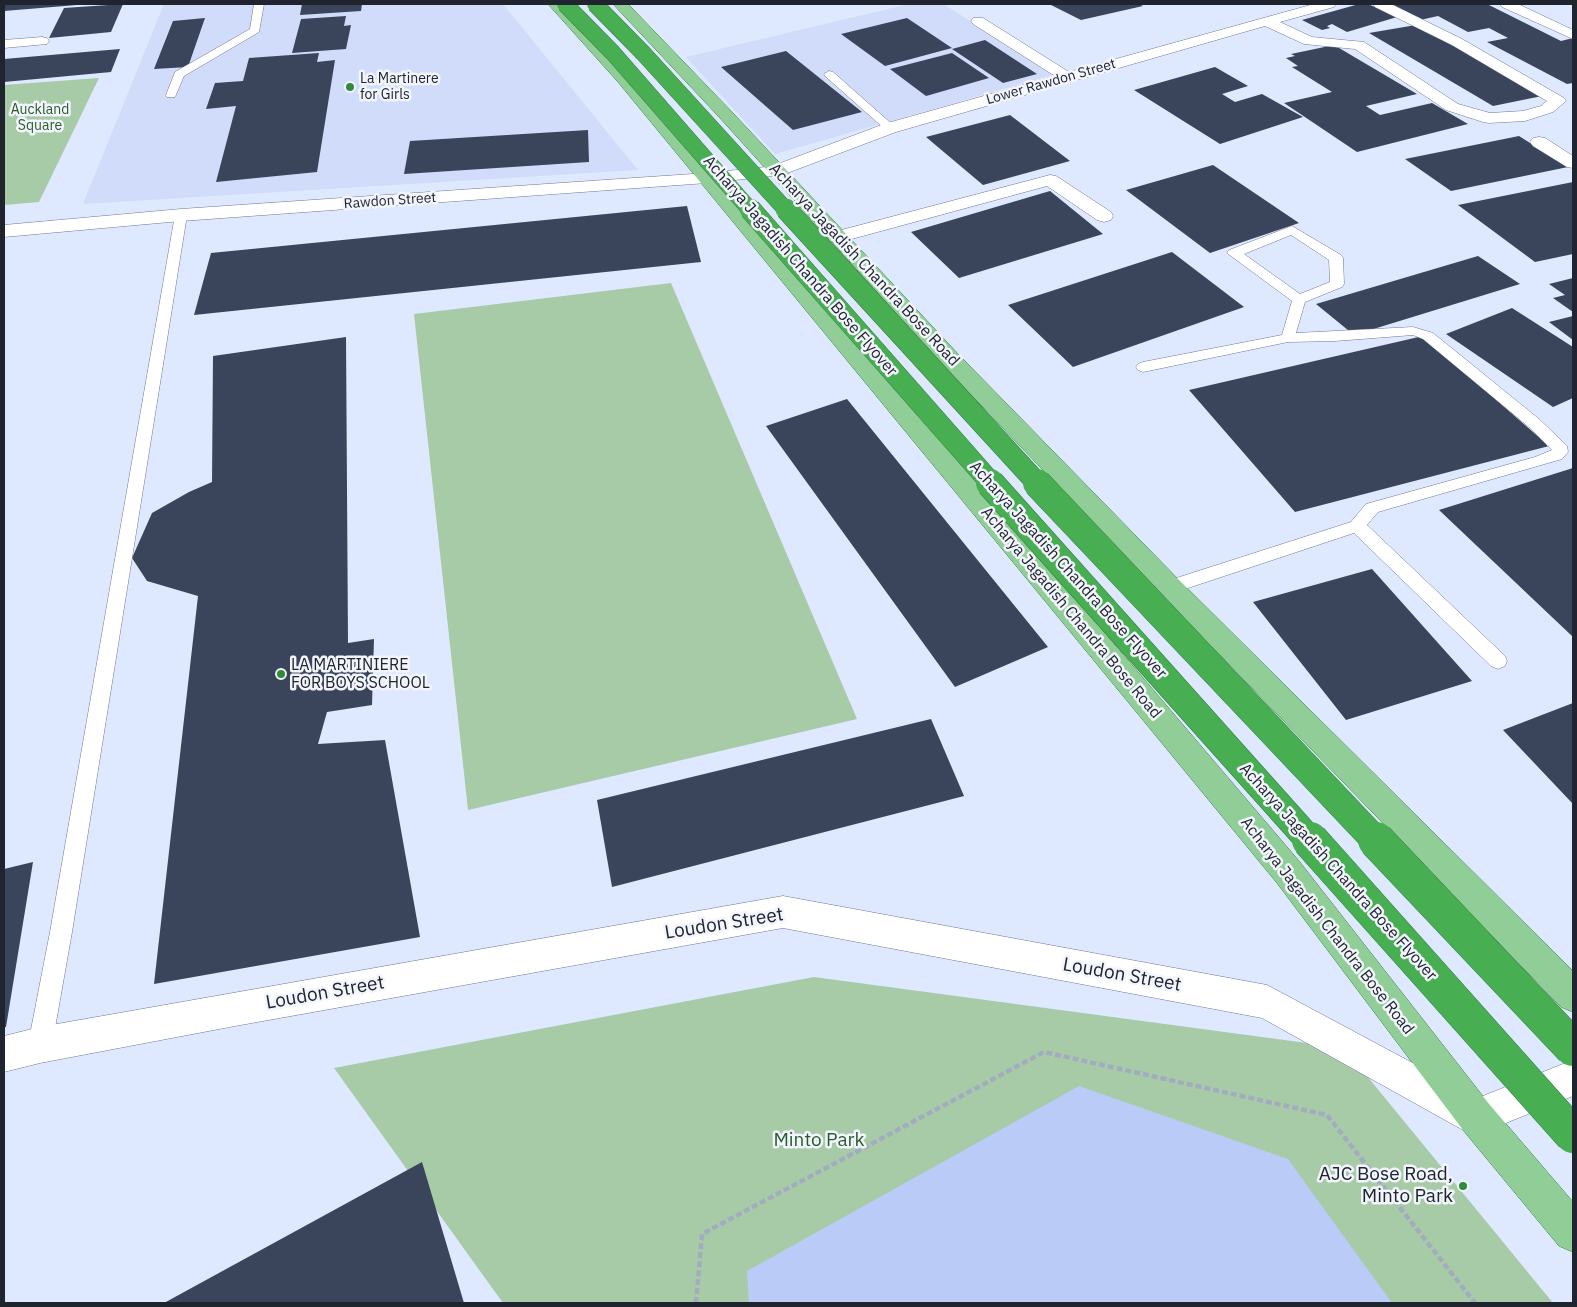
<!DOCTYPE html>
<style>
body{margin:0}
#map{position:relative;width:1577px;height:1307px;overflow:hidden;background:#dee8ff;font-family:"IBM Plex Sans",sans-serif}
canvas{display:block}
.frame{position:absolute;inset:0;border:5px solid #20242f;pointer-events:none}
</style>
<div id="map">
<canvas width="1577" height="1307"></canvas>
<div class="frame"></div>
</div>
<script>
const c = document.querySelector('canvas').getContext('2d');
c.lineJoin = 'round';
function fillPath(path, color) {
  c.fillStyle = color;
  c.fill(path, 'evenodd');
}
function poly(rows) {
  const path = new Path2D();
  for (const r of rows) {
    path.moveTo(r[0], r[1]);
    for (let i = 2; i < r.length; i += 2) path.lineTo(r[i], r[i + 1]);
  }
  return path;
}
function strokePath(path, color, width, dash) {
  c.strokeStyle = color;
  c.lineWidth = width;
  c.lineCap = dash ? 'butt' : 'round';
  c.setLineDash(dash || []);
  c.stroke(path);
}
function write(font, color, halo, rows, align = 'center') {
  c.font = font + ' "IBM Plex Sans",sans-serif';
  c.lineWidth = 5;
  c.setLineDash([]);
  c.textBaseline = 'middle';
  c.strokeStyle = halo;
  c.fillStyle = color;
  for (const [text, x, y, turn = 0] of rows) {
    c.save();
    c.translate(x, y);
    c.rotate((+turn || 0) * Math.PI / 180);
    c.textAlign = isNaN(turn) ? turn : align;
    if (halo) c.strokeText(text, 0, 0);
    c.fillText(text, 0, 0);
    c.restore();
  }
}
const built = poly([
 [164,4,503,4,638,170,83,204],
 [909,4,943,4,1056,74,775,154,686,57]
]);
const green = poly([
 [99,78,39,202,4,205,4,85],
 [671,283,857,719,468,810,414,314],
 [814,977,1344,1048,1553,1303,503,1303,334,1068]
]);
const water = poly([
 [1079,1086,1288,1159,1392,1303,749,1303,747,1271]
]);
const building = poly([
 [4,4,77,4,77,5,4,11],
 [123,4,111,32,49,38,64,8],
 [302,4,362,4,361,11,300,15],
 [1049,4,1139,4,1143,6,1081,20],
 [1359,4,1368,4,1397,17,1347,32,1332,24,1327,26,1330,28,1322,30,1302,20],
 [1389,4,1487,4,1561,41,1573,38,1573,83,1567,84,1487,42,1508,38,1489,28,1468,32,1438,16,1420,20],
 [346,16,344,26,351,25,346,49,292,53,301,19],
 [205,18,188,67,154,69,173,21],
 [907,18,952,48,885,66,841,34],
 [1416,25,1542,96,1493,106,1369,33],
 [985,40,1037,74,1003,83,952,49],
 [1334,45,1417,94,1366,106,1380,115,1432,103,1468,124,1357,152,1284,103,1332,92,1292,67,1298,66,1286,58,1295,56,1291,54],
 [120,49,111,72,4,82,4,59],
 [786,51,862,112,793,130,721,67],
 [319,53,317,62,335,60,317,172,216,182,236,106,206,109,215,83,243,81,249,58],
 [952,53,989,78,926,96,890,69],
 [1215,67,1248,86,1222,94,1235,102,1262,94,1303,117,1220,144,1134,90],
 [1010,115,1070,161,983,185,926,137],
 [588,130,589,162,404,174,410,141],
 [1519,136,1568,167,1451,191,1405,159],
 [1213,165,1299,223,1210,253,1126,190],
 [1573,182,1573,254,1535,262,1458,205],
 [1050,191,1103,234,959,278,911,232],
 [687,206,701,262,194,315,211,253],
 [1172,252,1244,307,1073,367,1008,305],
 [1478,256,1520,284,1354,335,1316,304],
 [1573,278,1573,312,1553,298,1565,295,1549,284],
 [1512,308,1573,347,1573,398,1553,407,1446,334],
 [1573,316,1573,340,1549,322],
 [1423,336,1549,446,1295,512,1189,390],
 [346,337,348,643,374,639,372,705,327,712,318,744,385,740,420,937,154,984,198,596,147,581,132,558,152,513,189,492,212,482,213,356],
 [847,399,1048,647,955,687,766,426],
 [1573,468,1573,636,1572,636,1439,510],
 [1372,569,1472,681,1346,720,1253,602],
 [1573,703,1573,804,1503,730],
 [931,719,964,796,612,887,597,800],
 [33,862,6,1027,4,1027,4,869],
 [422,1162,464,1303,164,1303]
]);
const path = poly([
 [696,1303,702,1234,1044,1052,1327,1115,1475,1303]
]);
const lane = poly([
 [254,4,264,4,259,32,184,76,175,97,167,97,166,95,175,72,250,29,254,4],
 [829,71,833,72,894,126,896,128,894,130,886,130,825,76,824,74,829,71],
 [181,211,187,215,72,932,52,1045,49,1054,40,1057,31,1054,28,1045,50,932,175,215,181,211],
 [1292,226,1341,255,1343,258,1344,284,1342,287,1305,302,1296,333,1413,327,1433,333,1539,419,1567,446,1568,452,1562,459,1378,512,1367,525,1505,656,1507,661,1505,666,1498,669,1491,666,1354,533,1170,594,1164,592,1161,587,1164,582,1351,522,1366,504,1535,457,1552,450,1529,427,1423,339,1413,335,1335,341,1288,342,1143,372,1138,370,1136,367,1138,364,1143,362,1282,335,1292,301,1227,253,1229,250,1292,226],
 [1291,235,1329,260,1330,282,1300,294,1244,254,1291,235]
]);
const street = poly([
 [1314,4,1336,4,1334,7,1280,22,1312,37,1364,42,1458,104,1490,113,1523,111,1541,106,1547,101,1452,45,1375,7,1373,4,1391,4,1462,39,1564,98,1566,101,1553,112,1525,121,1489,123,1483,122,1446,110,1355,49,1304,44,1265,26,896,132,782,175,776,176,770,175,767,171,770,167,884,124,1055,76,973,24,971,21,973,18,983,18,1069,72,1314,4],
 [1500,4,1518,4,1573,30,1573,39,1502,7,1500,4],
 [42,37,47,38,49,41,47,44,4,48,4,40,42,37],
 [1539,137,1545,138,1573,156,1573,168,1567,167,1533,146,1530,142,1533,138,1539,137],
 [1050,175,1056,176,1111,212,1113,216,1111,220,1104,222,1097,220,1047,186,837,243,830,241,828,237,830,233,1050,175]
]);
const secondary = poly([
 [776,166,782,167,785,171,782,175,707,183,181,221,4,237,4,225,181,209,707,173,776,166],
 [783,896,1267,985,1478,1098,1573,1060,1573,1096,1476,1135,1463,1130,1262,1018,783,928,235,1026,40,1063,4,1072,4,1036,40,1027,783,896]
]);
const primary = poly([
 [548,4,563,4,630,76,1299,861,1489,1104,1573,1202,1573,1252,1559,1246,1463,1130,1277,883,618,82,548,4],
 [613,4,628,4,732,112,959,355,1179,580,1573,971,1573,1012,1561,1007,1161,594,943,365,720,118,613,4]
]);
const highwayBridgeFar3 = poly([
 [565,4,613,53,751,211],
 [595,4,644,54,787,211]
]);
const highwayBridgeFar2 = poly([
 [750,209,992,484],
 [786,209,1038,484]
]);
const highwayBridgeFar1 = poly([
 [990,483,1311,842],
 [1037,483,1377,842]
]);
const highwayBridge = poly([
 [1310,840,1573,1135],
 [1376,840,1573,1048]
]);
const markers = [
 [350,87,5,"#328b3b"],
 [281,674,5,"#328b3b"],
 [1463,1186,5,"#328b3b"]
];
const farPoinames = [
 ["La Martinere",360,79],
 ["for Girls",360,95]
];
const farStreetnames = [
 ["Lower Rawdon Street",1051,82,-16],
 ["Rawdon Street",390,201,-4]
];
const farParknames = [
 ["Auckland",40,110],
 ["Square",40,126]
];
const streetNames = [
 ["Acharya Jagadish Chandra Bose Road",864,265,47],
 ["Acharya Jagadish Chandra Bose Flyover",800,266,49],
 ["Acharya Jagadish Chandra Bose Flyover",1068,570,48],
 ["Acharya Jagadish Chandra Bose Road",1071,613,50],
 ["Acharya Jagadish Chandra Bose Flyover",1338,872,48],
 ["Acharya Jagadish Chandra Bose Road",1327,926,52]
];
const poiNames = [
 ["LA MARTINIERE",291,665],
 ["FOR BOYS SCHOOL",291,683]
];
const nearStreetnames = [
 ["Loudon Street",724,924,-9],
 ["Loudon Street",1122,975,10],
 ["Loudon Street",325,993,-10]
];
const nearParknames = [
 ["Minto Park",819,1141]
];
const nearPoinames = [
 ["AJC Bose Road,",1453,1175],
 ["Minto Park",1453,1197]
];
fillPath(built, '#d0dcf9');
fillPath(green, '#a7caa7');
fillPath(water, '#b9cbf6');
fillPath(building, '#3a445b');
strokePath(lane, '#6d7892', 1);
strokePath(street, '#6d7892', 1);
strokePath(secondary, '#6d7892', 1);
strokePath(primary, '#397e45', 1);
strokePath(path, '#a3acbf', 4.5, [6, 3]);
fillPath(lane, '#fff');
fillPath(street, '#fff');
fillPath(secondary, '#fff');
fillPath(primary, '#91ce97');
strokePath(highwayBridgeFar3, '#397e45', 17, []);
strokePath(highwayBridgeFar2, '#397e45', 22, []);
strokePath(highwayBridgeFar1, '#397e45', 29, []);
strokePath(highwayBridge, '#397e45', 37, []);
strokePath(highwayBridgeFar3, '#47ae51', 16);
strokePath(highwayBridgeFar2, '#47ae51', 21);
strokePath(highwayBridgeFar1, '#47ae51', 28);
strokePath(highwayBridge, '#47ae51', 36);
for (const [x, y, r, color] of markers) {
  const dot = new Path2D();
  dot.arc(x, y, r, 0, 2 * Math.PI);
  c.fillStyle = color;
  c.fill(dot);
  strokePath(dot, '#f2f5fb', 2);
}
write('14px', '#20242f', '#f2f5fb', farPoinames, 'left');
write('14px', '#20242f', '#f2f5fb', farStreetnames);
write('14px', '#285c2c', '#f2f5fb', farParknames);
write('16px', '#20242f', '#f2f5fb', streetNames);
write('16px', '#20242f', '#f2f5fb', poiNames, 'left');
write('19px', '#20242f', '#f2f5fb', nearStreetnames);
write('19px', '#285c2c', '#f2f5fb', nearParknames);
write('19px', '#20242f', '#f2f5fb', nearPoinames, 'right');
</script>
